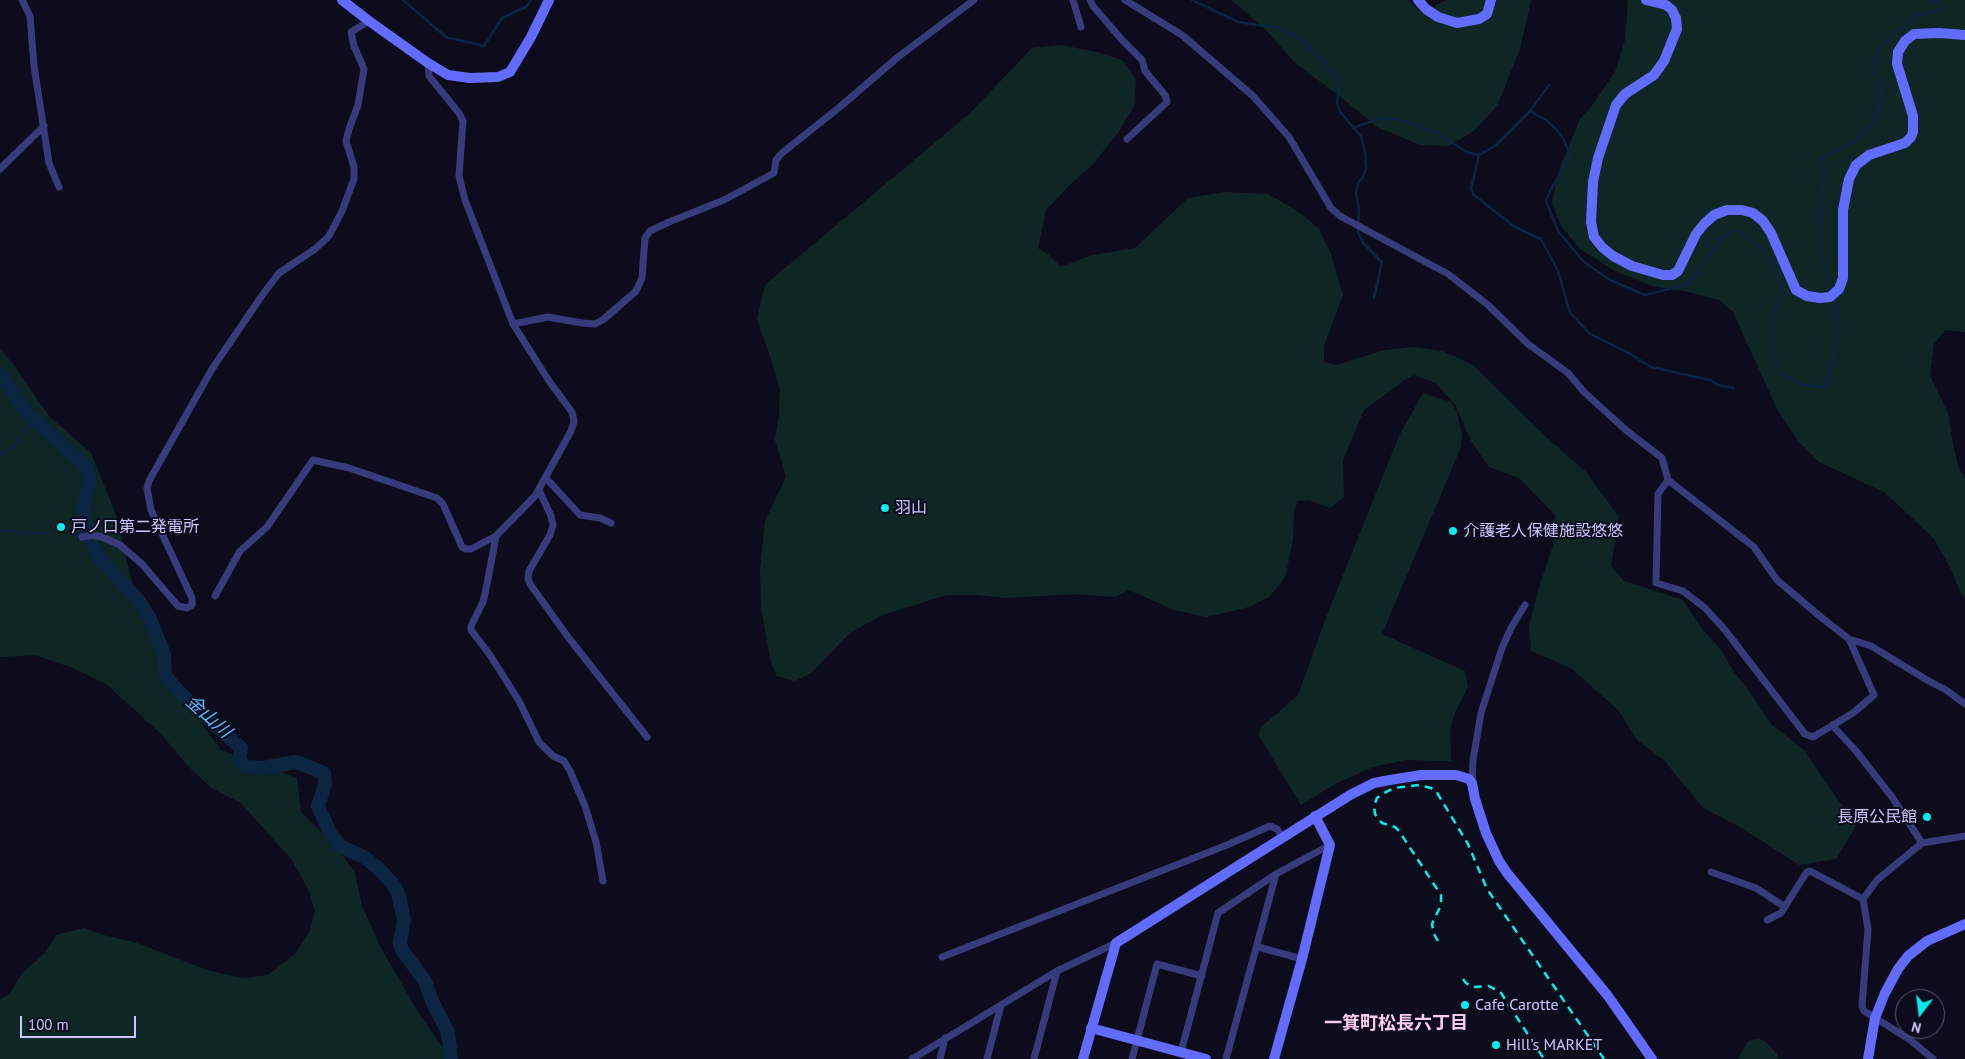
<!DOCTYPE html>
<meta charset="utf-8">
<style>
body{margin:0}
#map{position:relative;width:1965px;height:1059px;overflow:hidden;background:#0d0c1d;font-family:"PT Sans",sans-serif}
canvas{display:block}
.north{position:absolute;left:1895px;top:989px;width:50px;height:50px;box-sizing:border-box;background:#0d0c1d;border:1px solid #595877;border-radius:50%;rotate:195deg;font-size:14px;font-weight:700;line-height:20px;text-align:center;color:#cac9fe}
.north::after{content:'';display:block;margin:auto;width:18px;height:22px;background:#05ecee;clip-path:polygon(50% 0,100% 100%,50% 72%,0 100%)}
.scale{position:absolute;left:20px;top:1016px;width:116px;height:22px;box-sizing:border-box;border:2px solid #cac9fe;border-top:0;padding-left:6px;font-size:15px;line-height:18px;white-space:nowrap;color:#cac9fe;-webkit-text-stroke:4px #0d0c1d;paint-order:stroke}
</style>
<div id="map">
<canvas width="1965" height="1059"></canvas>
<div class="north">N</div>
<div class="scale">100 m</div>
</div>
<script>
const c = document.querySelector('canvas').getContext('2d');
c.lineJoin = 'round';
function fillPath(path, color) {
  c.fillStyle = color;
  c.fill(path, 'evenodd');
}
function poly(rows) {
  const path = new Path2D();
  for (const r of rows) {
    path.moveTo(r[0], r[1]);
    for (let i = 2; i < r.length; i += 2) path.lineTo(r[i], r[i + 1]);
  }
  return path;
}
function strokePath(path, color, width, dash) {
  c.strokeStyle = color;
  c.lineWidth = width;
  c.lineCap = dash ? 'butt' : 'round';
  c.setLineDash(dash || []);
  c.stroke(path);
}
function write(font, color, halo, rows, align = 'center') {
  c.font = font + ' "PT Sans","Noto Sans JP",sans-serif';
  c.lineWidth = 4;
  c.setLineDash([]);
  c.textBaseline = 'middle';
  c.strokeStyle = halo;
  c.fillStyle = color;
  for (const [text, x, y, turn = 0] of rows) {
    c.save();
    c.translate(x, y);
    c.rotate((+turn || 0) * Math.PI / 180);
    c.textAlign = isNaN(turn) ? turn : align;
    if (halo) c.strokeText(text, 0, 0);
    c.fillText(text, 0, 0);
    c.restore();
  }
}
const green = poly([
 [1231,0,1408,0,1423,13,1446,0,1531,0,1520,49,1497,106,1474,131,1449,146,1420,145,1377,127,1337,94,1296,64,1264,28],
 [1628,0,1965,0,1965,332,1945,330,1934,344,1930,376,1949,415,1951,433,1958,466,1965,479,1965,598,1960,592,1951,569,1934,539,1911,517,1884,492,1819,462,1798,441,1777,409,1733,312,1719,300,1684,291,1652,286,1615,271,1580,249,1561,226,1552,203,1559,170,1580,119,1591,107,1615,72,1625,40],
 [1061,45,1097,52,1122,60,1136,79,1134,106,1118,133,1093,164,1069,186,1046,210,1038,248,1048,254,1061,267,1092,255,1135,248,1188,198,1226,192,1268,194,1302,214,1319,229,1331,254,1343,295,1324,346,1324,362,1337,365,1384,350,1414,347,1442,351,1473,365,1546,437,1586,472,1619,517,1611,566,1624,581,1683,600,1700,626,1721,650,1734,672,1750,692,1771,724,1804,750,1856,826,1836,859,1799,865,1747,831,1702,807,1664,760,1637,740,1619,711,1571,668,1531,651,1529,625,1540,584,1553,546,1555,515,1519,478,1489,467,1471,441,1456,406,1437,384,1415,375,1406,379,1364,410,1343,460,1344,497,1330,508,1309,500,1297,501,1294,513,1293,540,1285,578,1269,597,1249,607,1206,617,1174,610,1129,590,1115,597,1075,594,1006,598,976,595,947,595,882,615,850,633,811,673,795,681,777,676,771,663,761,607,760,570,765,521,786,477,775,440,779,415,780,390,770,356,757,319,765,285,970,113,1032,48],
 [0,349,14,365,49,416,91,453,117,517,136,600,156,652,182,697,221,750,297,778,301,812,338,849,355,873,362,906,381,948,418,1012,442,1047,456,1059,0,1059,0,999,9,994,23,972,44,954,56,935,84,928,107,936,134,942,210,971,244,978,268,975,295,954,310,930,315,911,308,889,291,859,264,829,241,803,211,788,186,764,162,735,106,684,73,668,35,655,0,657],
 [1423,393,1451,402,1457,412,1462,436,1461,447,1382,634,1465,671,1468,687,1454,715,1450,732,1451,761,1405,760,1373,767,1335,784,1301,805,1259,736,1260,728,1298,695,1327,615,1399,436],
 [1758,1039,1765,1041,1777,1054,1778,1059,1738,1059,1748,1041]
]);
const water = poly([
 [86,538,92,538,94,540,107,559,96,564,90,558,85,542]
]);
const stream = poly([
 [403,0,446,37,484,46,502,18,526,7,531,0],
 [1192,0,1238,22,1279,28,1300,38,1323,61,1328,70,1336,75,1339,83,1337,103,1340,112,1361,136,1365,152,1366,168,1363,177,1358,183,1356,194,1359,209,1358,232,1363,243,1382,262,1374,298],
 [1530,111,1546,120,1557,130,1564,140,1569,152,1568,161,1551,189,1546,201,1558,231,1584,262,1610,280,1645,295,1689,284,1721,239,1736,230,1760,247,1776,270,1783,291,1772,319,1771,350,1781,374,1804,385,1825,387,1833,362,1837,331,1836,306,1833,297],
 [1353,128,1381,118,1400,120,1437,133,1467,152,1479,155,1495,146,1530,111,1549,85],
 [1479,155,1471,189,1474,195,1515,227,1541,239,1558,271,1570,313,1590,334,1627,352,1651,367,1710,380,1718,385,1734,388],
 [1831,292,1822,255,1820,210,1824,176,1823,157,1851,143,1870,127,1879,107,1881,95,1879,79,1872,69,1877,51,1895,32,1917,16,1944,9,1940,2,1933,0],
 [0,455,13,446,34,419],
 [0,531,50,534],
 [71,534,81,537]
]);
const river = poly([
 [0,374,25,411,40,425],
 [34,419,87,468,90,482,83,507,85,528,97,556,138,600,149,617,164,654,165,675,171,683,188,701,241,748,239,761,247,767,263,768,296,762,324,773,325,784,318,806,331,835,340,846,364,857,378,868,393,884,398,893,404,920,400,942,402,950,425,981,432,1001,448,1032,451,1059]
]);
const street = poly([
 [22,0,30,16,34,66,49,163,59,187],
 [1073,0,1081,27],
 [1090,0,1093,6,1123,41,1142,60,1145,71,1165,95,1167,102,1127,139],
 [1125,0,1182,35,1253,96,1289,137,1331,208,1340,216,1448,274,1488,305,1528,344,1568,373,1584,392,1627,431,1662,458,1668,480,1754,547,1777,580,1822,618,1849,639,1871,646,1927,680,1946,690,1965,704],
 [428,63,429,76,459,113,463,121,459,176,465,200,513,324,549,381,572,412,574,421,571,431,535,496,496,536,487,584,483,602,471,626,471,630,490,655,519,701,539,742,553,756,564,761,570,771,585,806,596,842,603,881],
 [0,169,44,126],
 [513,324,548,317,582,323,595,324,604,319,636,291,642,278,645,238,650,231,669,222,724,200,774,173,776,160,782,153,841,106,898,57,974,0],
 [546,478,580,515,600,518,611,523],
 [1668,480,1658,494,1656,583,1683,591,1705,608,1725,630,1805,734,1813,737,1853,713,1874,695,1849,639],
 [539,490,551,516,553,525,550,535,529,571,528,578,530,584,568,637,647,737],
 [82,537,92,535,102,537,120,545,142,564,178,606,187,608,192,605,192,598,151,510,147,488,149,481,212,369,263,294,279,273,315,249,329,236,342,211,354,179,354,167,346,141,349,129,358,105,364,69,354,46,351,32,369,21],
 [215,596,240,551,267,527,313,460,349,468,437,498,443,504,462,547,466,549,471,549,496,536],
 [1832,725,1856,751,1892,797,1922,843],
 [1472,783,1473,760,1481,713,1502,648,1511,628,1525,605],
 [1711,872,1756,888,1785,907],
 [1767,920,1781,913,1806,873,1810,871,1863,899],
 [1258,947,1302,959],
 [942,957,1227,845,1270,826,1277,829,1283,837],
 [1181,1052,1218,913,1276,874,1330,845],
 [912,1059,1057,971,1116,943],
 [940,1059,945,1038],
 [987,1059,1001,1005],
 [1034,1059,1057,971],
 [1132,1059,1157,964,1202,976],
 [1226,1059,1276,874],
 [1933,1059,1909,1039,1864,1011,1862,1006,1868,929,1863,899,1877,880,1922,843,1965,836]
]);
const secondary = poly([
 [342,0,369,21,428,63,448,75,470,78,498,77,510,72,531,37,549,0],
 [1418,0,1426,9,1438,17,1457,23,1479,19,1487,14,1491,0],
 [1646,0,1666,5,1672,10,1676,18,1677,29,1664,61,1654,75,1625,94,1616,105,1598,158,1593,182,1591,222,1594,237,1602,247,1613,256,1632,266,1663,275,1672,275,1678,271,1696,234,1704,224,1714,215,1727,210,1742,210,1753,213,1763,221,1771,233,1796,290,1807,296,1820,298,1830,297,1839,289,1843,278,1843,210,1849,179,1856,165,1869,155,1905,143,1911,137,1913,132,1913,116,1897,64,1898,52,1905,41,1914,34,1939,33,1965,35],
 [1091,1028,1206,1059],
 [1083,1059,1116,943,1350,795,1374,783,1390,780,1421,775,1456,775,1469,779,1472,783,1475,799,1486,833,1499,861,1507,873,1608,996,1652,1059],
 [1274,1059,1302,959,1330,845,1315,816],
 [1868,1059,1875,1018,1885,993,1898,969,1908,956,1927,941,1965,924]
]);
const rail = poly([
 [1438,941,1434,934,1432,924,1441,905,1441,895,1399,831,1395,827,1382,823,1375,814,1374,806,1377,798,1384,793,1394,788,1419,785,1431,788,1436,791,1468,844,1487,889,1604,1059],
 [1463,979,1466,983,1472,987,1489,986,1501,993,1544,1059]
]);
const markers = [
 [885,508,5,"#05ecee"],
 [61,527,5,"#05ecee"],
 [1453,531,5,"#05ecee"],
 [1927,817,5,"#05ecee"],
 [1465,1005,5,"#05ecee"],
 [1496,1045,5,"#05ecee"]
];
const poiNames = [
 ["羽山",895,508],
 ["戸ノ口第二発電所",71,527],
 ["介護老人保健施設悠悠",1463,531],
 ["長原公民館",1917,817,"right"],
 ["Cafe Carotte",1475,1005],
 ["Hill’s MARKET",1506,1045]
];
const waterNames = [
 ["金山川",208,717,42]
];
const neighbourhoodNames = [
 ["一箕町松長六丁目",1396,1024]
];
fillPath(green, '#0f2724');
fillPath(water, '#0c2540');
strokePath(stream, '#0c2540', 2.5);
strokePath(river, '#0c2540', 14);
strokePath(street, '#383b7b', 7);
strokePath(secondary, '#626cfc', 10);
strokePath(rail, '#05ecee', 2.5, [8, 6]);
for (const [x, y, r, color] of markers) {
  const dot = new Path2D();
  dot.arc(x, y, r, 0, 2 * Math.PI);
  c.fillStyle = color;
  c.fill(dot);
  strokePath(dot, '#0d0c1d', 2);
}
write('16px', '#cac9fe', '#0d0c1d', poiNames, 'left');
write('italic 18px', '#59bffb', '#0d0c1d', waterNames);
write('bold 18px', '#fecbf0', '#0d0c1d', neighbourhoodNames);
</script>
